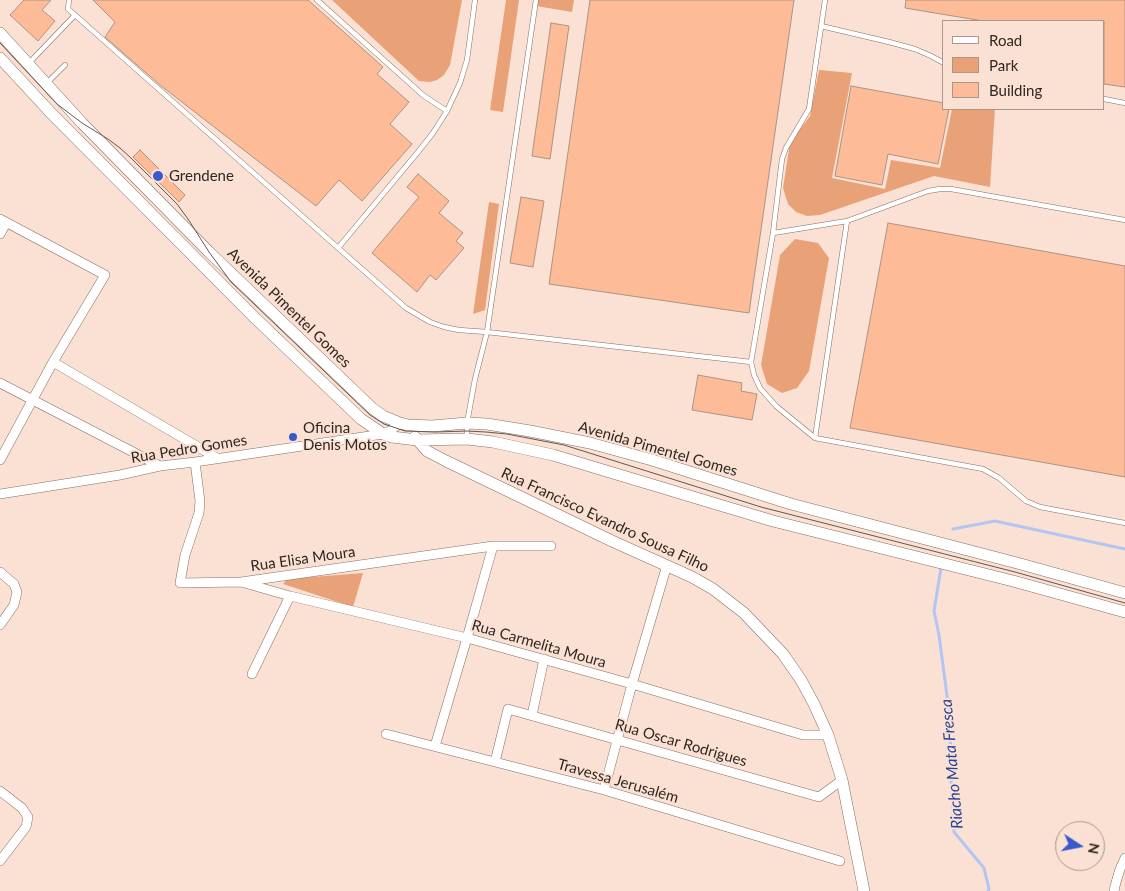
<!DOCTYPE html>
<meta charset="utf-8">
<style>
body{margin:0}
#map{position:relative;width:1125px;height:891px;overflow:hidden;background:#fbe1d3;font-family:Lato,sans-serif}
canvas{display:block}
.legend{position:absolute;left:942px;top:20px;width:162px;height:90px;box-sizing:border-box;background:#fbe1d3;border:1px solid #aa978c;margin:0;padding:6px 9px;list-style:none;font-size:15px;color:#302721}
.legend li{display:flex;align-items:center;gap:10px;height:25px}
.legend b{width:25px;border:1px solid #aa978c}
.north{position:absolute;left:1055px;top:821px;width:50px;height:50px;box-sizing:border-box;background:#fbe1d3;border:1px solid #aa978c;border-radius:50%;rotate:101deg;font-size:14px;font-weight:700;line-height:20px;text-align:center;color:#302721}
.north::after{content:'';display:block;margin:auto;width:18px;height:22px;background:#375bcc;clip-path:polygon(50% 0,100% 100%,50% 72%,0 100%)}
</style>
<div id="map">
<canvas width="1125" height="891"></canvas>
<ul class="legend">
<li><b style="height:6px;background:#fff"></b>Road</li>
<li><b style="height:14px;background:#e9a278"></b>Park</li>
<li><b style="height:14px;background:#fdbc97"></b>Building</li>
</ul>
<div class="north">N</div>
</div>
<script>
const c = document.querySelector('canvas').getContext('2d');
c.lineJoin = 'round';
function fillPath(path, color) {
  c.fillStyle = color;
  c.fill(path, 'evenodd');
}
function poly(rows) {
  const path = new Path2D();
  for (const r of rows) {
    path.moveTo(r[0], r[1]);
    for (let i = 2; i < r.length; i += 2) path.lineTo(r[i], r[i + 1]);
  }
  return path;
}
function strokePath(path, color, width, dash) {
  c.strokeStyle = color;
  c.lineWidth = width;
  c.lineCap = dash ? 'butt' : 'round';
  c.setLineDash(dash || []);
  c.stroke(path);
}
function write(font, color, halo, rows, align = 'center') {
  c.font = font + ' Lato,sans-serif';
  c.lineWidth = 4;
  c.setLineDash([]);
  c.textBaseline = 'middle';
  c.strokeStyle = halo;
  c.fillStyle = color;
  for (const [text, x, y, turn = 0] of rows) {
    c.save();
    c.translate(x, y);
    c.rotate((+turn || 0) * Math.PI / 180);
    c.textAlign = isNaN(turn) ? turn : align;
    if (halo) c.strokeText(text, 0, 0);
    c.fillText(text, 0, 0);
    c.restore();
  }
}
const green = poly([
 [332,0,462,0,450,65,444,75,437,80,430,82,419,81],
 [506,0,519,0,503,112,490,110],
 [538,0,574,0,572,12,536,6],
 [819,70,852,73,832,178,885,189,891,160,940,168,952,109,995,109,990,187,934,176,820,215,807,216,796,212,788,204,783,188,790,143,810,116],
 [489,202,499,204,485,310,473,314],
 [795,239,818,243,829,258,809,371,797,388,782,393,767,384,761,365,780,255],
 [363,573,353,607,283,584,287,579]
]);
const stream = poly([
 [953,529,995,521,1125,549],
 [941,568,934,611,939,635,950,719,951,779,954,832,984,868,989,889,988,891]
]);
const building = poly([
 [24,0,51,0,42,10,55,21,38,41,10,15,24,0],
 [93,0,308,0,383,67,377,74,409,102,390,124,412,144,362,201,339,180,316,206,160,85,105,37,115,22,93,0],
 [590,0,794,0,749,313,549,284,590,0],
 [906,0,1125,0,1125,87,1104,84,1104,21,983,21,905,8,906,0],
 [551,23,569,26,550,159,532,156,551,23],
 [851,86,944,103,944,109,949,109,938,164,888,154,882,185,835,176,851,86],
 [140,150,185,195,179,202,133,157,140,150],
 [418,174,449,201,439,213,463,233,456,241,464,248,436,280,430,275,417,292,372,253,419,197,407,187,418,174],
 [521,197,544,201,533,267,510,263,521,197],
 [888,223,1125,266,1125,477,850,428,888,223],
 [698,375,742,383,741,391,757,394,752,420,692,410,698,375]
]);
const lane = poly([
 [69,0,68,9,75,15,406,308,430,322,444,327,459,330,487,332,475,379,467,423,467,439],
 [317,0,424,96,447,111],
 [536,0,487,332,751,362],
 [825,0,809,109,786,148,782,159,773,233,751,362,754,375,760,388,776,406,815,438,983,469,999,478,1026,501,1040,507,1125,523],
 [821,26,889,42,915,49,931,56,944,63],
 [29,63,75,15],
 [47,83,65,65],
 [1104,99,1125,103],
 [773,233,847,221,928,191,940,189,951,189,1125,220],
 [338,248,418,152,433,133,447,111,460,83,467,60,475,0],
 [815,438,847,221]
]);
const street = poly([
 [0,219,105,275,53,362,0,460],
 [0,234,6,223],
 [53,362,217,458],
 [0,383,160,466],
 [195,462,200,501,199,513,185,555,180,583,241,582,493,546,551,546],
 [0,494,120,475,160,466,195,462,383,434,390,431,400,423],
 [0,572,14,584,17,592,14,605,0,625],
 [241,582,290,596,467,638,632,684,803,735,828,735],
 [252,674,290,596],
 [532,715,544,659],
 [386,734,604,790,840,861],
 [435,746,467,638,493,546],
 [495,762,508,709,819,797,842,780],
 [604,790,632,684,667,565],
 [0,791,22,808,28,817,26,827,0,861],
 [1114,891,1115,886,1120,869,1125,858]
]);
const secondary = poly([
 [0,33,82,123,209,252,372,408,383,416,400,423,408,425,432,426,467,423,487,424,530,431,590,443,652,460,791,504,1017,563,1125,593],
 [0,58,51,113,254,317,361,419,383,434,392,437,417,440,467,439,493,442,553,455,773,521,1013,581,1125,612],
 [415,437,427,451,446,461,612,541,692,577,713,589,744,613,783,654,801,680,814,704,828,735,842,780,864,891]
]);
const tram = poly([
 [0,43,57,104,82,123,108,139,120,148,131,158,177,204,188,219,209,252,231,282,370,415,384,424,405,431,435,432,467,431,486,432,507,434,564,445,761,507,1015,572,1125,603]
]);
const markers = [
 [158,176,6,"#375bcc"],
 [293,437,5,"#375bcc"]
];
const poiNames = [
 ["Grendene",169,176],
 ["Oficina",303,428],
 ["Denis Motos",303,445]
];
const streetNames = [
 ["Avenida Pimentel Gomes",289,308,44],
 ["Rua Pedro Gomes",189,449,-9],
 ["Avenida Pimentel Gomes",658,449,16],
 ["Rua Francisco Evandro Sousa Filho",605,520,25],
 ["Rua Elisa Moura",303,559,-8],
 ["Rua Carmelita Moura",539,644,16],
 ["Rua Oscar Rodrigues",681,743,16],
 ["Travessa Jerusalém",618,781,16]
];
const waterNames = [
 ["Riacho Mata Fresca",952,764,-95]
];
fillPath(green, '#e9a278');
strokePath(stream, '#b2c5f3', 3);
fillPath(building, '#fdbc97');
strokePath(building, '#ab9386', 1);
strokePath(lane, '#866f63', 5.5);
strokePath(street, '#866f63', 10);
strokePath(secondary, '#866f63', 12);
strokePath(lane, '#fff', 4.5);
strokePath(street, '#fff', 9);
strokePath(secondary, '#fff', 11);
strokePath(tram, '#63564e', 1);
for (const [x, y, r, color] of markers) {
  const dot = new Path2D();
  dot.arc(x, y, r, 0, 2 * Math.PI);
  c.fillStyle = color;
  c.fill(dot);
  strokePath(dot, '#fbe1d3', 2);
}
write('15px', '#302721', '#fbe1d3', poiNames, 'left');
write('15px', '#302721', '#fbe1d3', streetNames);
write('italic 16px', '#284499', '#fbe1d3', waterNames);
</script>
